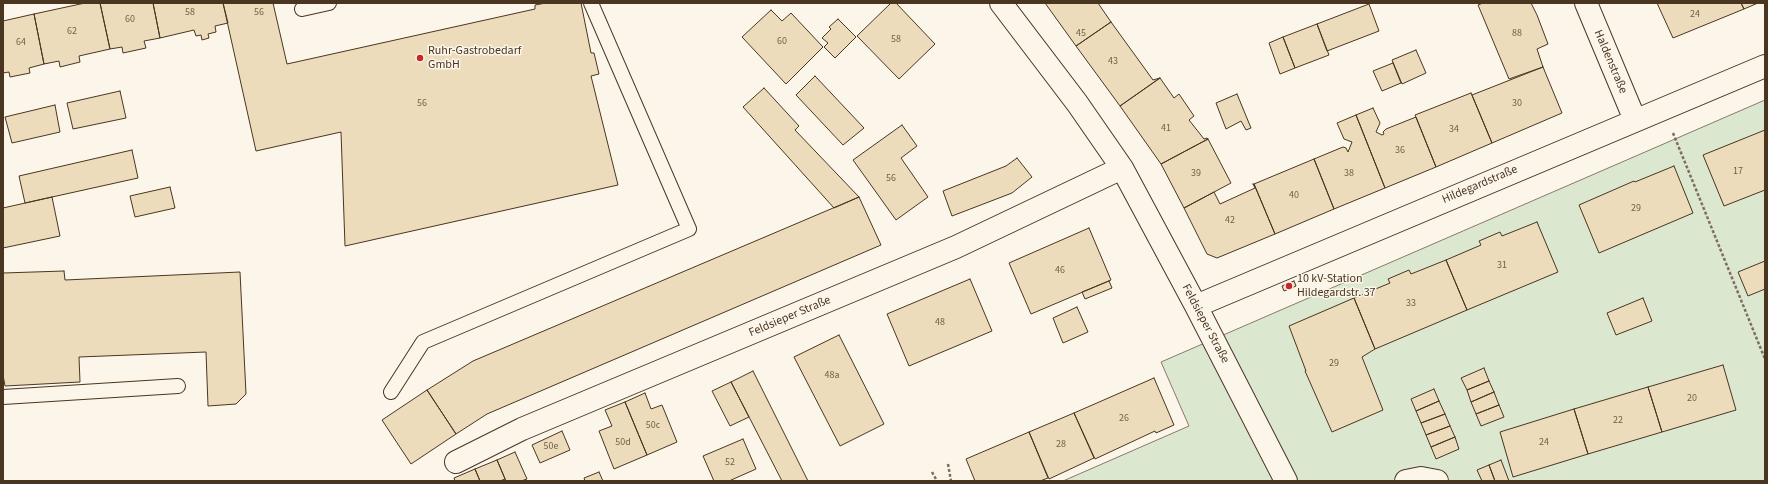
<!DOCTYPE html>
<meta charset="utf-8">
<style>
body{margin:0}
#map{position:relative;width:1768px;height:484px;overflow:hidden;background:#fbf6e9;font-family:"Source Sans 3",sans-serif}
canvas{display:block}
.frame{position:absolute;inset:0;border:4px solid #4a3520;pointer-events:none}
</style>
<div id="map">
<canvas width="1768" height="484"></canvas>
<div class="frame"></div>
</div>
<script>
const c = document.querySelector('canvas').getContext('2d');
c.lineJoin = 'round';
function fillPath(path, color) {
  c.fillStyle = color;
  c.fill(path, 'evenodd');
}
function poly(rows) {
  const path = new Path2D();
  for (const r of rows) {
    path.moveTo(r[0], r[1]);
    for (let i = 2; i < r.length; i += 2) path.lineTo(r[i], r[i + 1]);
  }
  return path;
}
function strokePath(path, color, width, dash) {
  c.strokeStyle = color;
  c.lineWidth = width;
  c.lineCap = dash ? 'butt' : 'round';
  c.setLineDash(dash || []);
  c.stroke(path);
}
function write(font, color, halo, rows, align = 'center') {
  c.font = font + ' "Source Sans 3",sans-serif';
  c.lineWidth = 3;
  c.setLineDash([]);
  c.textBaseline = 'middle';
  c.strokeStyle = halo;
  c.fillStyle = color;
  for (const [text, x, y, turn = 0] of rows) {
    c.save();
    c.translate(x, y);
    c.rotate((+turn || 0) * Math.PI / 180);
    c.textAlign = isNaN(turn) ? turn : align;
    if (halo) c.strokeText(text, 0, 0);
    c.fillText(text, 0, 0);
    c.restore();
  }
}
const green = poly([
 [1765,100,1765,481,1063,481,1189,426,1161,362,1765,100]
]);
const building = poly([
 [85,3,100,3,110,49,79,56,80,62,60,67,59,61,44,64,34,14,85,3],
 [100,3,153,3,160,38,144,41,146,48,123,53,122,47,110,49,100,3],
 [153,3,223,3,228,23,215,26,216,32,208,34,209,38,202,40,201,35,196,36,194,30,160,38,153,3],
 [223,3,273,3,287,64,535,9,535,5,546,3,581,3,591,53,594,53,599,74,591,76,618,185,345,246,341,132,256,151,223,3],
 [891,3,896,3,935,44,899,79,857,36,891,3],
 [1045,3,1098,3,1111,22,1076,46,1045,3],
 [1483,3,1531,3,1537,15,1548,44,1537,49,1543,67,1509,79,1478,5,1483,3],
 [1657,3,1741,3,1744,9,1673,38,1657,3],
 [1741,3,1758,3,1744,9,1741,3],
 [1369,4,1379,31,1327,51,1317,24,1369,4],
 [771,10,782,21,791,13,823,47,786,84,742,37,771,10],
 [34,14,44,64,29,68,30,73,10,77,9,72,3,73,3,21,34,14],
 [838,19,856,37,835,58,824,47,828,43,822,38,831,29,829,27,838,19],
 [1111,22,1153,80,1160,78,1120,106,1076,46,1111,22],
 [1317,24,1329,55,1295,68,1283,37,1317,24],
 [1283,37,1295,68,1280,74,1269,43,1283,37],
 [1416,50,1426,73,1402,84,1392,60,1416,50],
 [1393,63,1401,83,1382,91,1373,71,1393,63],
 [1543,67,1562,113,1492,143,1472,95,1543,67],
 [815,76,864,128,843,145,796,95,815,76],
 [1160,78,1174,98,1179,94,1194,116,1189,120,1204,139,1207,138,1208,139,1161,164,1120,106,1160,78],
 [764,88,799,126,795,130,859,197,834,208,743,107,764,88],
 [120,91,126,118,73,129,67,103,120,91],
 [1471,93,1492,143,1436,167,1415,115,1471,93],
 [1237,94,1251,128,1246,130,1241,121,1226,129,1216,103,1237,94],
 [55,105,60,132,12,143,5,117,55,105],
 [1373,108,1380,123,1376,132,1382,135,1384,134,1383,132,1386,129,1416,117,1436,167,1385,188,1356,115,1373,108],
 [1356,115,1385,188,1334,209,1314,159,1343,147,1346,148,1348,152,1352,142,1344,139,1337,123,1356,115],
 [902,125,917,146,901,158,928,197,896,220,853,160,902,125],
 [1765,130,1765,190,1724,206,1703,155,1765,130],
 [1208,139,1231,183,1184,208,1161,164,1208,139],
 [132,150,138,178,25,203,19,176,132,150],
 [1017,158,1032,177,1012,193,952,216,943,191,1006,166,1017,158],
 [1314,159,1334,209,1275,234,1254,184,1314,159],
 [1674,166,1693,213,1599,253,1579,205,1634,181,1635,182,1674,166],
 [1253,184,1254,184,1275,234,1217,258,1207,254,1184,208,1214,192,1220,204,1255,188,1253,184],
 [170,187,175,208,135,217,130,196,170,187],
 [52,197,60,236,3,248,3,208,52,197],
 [859,197,881,245,487,414,456,434,427,390,473,361,859,197],
 [1537,222,1558,272,1467,310,1446,260,1481,245,1479,241,1500,232,1502,236,1537,222],
 [1089,228,1111,280,1031,314,1009,263,1089,228],
 [1446,260,1467,310,1375,349,1354,298,1390,283,1388,279,1409,270,1411,274,1446,260],
 [1765,261,1765,289,1748,296,1738,272,1765,261],
 [64,271,65,280,240,272,246,394,236,404,208,406,206,352,79,357,80,382,5,386,3,375,3,273,64,271],
 [970,279,992,331,909,366,887,314,970,279],
 [1109,281,1112,288,1085,299,1082,292,1109,281],
 [1294,281,1296,286,1284,291,1282,286,1294,281],
 [1354,298,1375,349,1362,357,1383,410,1332,432,1305,371,1306,371,1289,326,1354,298],
 [1643,298,1652,321,1616,335,1607,313,1643,298],
 [1077,307,1088,332,1063,343,1053,318,1077,307],
 [839,335,884,424,840,446,794,357,839,335],
 [1723,365,1736,410,1662,432,1648,387,1723,365],
 [1484,368,1489,381,1467,390,1461,378,1484,368],
 [753,371,808,481,782,481,731,382,753,371],
 [1154,378,1174,425,1156,433,1155,431,1095,459,1074,413,1154,378],
 [1489,381,1494,392,1471,402,1467,390,1489,381],
 [731,382,749,417,730,426,712,391,731,382],
 [1648,387,1662,432,1588,454,1574,409,1648,387],
 [1434,389,1439,401,1416,411,1411,399,1434,389],
 [427,390,456,434,411,464,382,420,427,390],
 [1494,392,1499,405,1476,414,1471,402,1494,392],
 [645,393,651,409,662,405,677,442,647,455,625,402,645,393],
 [1439,401,1445,414,1421,423,1416,411,1439,401],
 [625,402,647,455,614,469,599,431,612,426,605,410,625,402],
 [1499,405,1504,417,1481,426,1476,414,1499,405],
 [1574,409,1588,454,1513,477,1500,432,1574,409],
 [1074,413,1094,458,1049,479,1029,432,1074,413],
 [1445,414,1450,426,1426,435,1421,423,1445,414],
 [1450,426,1455,437,1431,447,1426,435,1450,426],
 [562,431,570,450,540,463,532,445,562,431],
 [1029,432,1048,478,1040,481,975,481,966,459,1029,432],
 [1455,437,1459,449,1436,459,1431,447,1455,437],
 [743,439,756,469,729,481,714,481,703,456,743,439],
 [515,452,527,479,521,481,506,481,497,460,515,452],
 [497,460,505,479,500,481,480,481,475,469,497,460],
 [1501,460,1509,481,1495,481,1489,465,1501,460],
 [1489,465,1495,481,1482,481,1477,470,1489,465],
 [475,469,480,481,455,481,454,478,475,469],
 [599,472,603,481,585,481,584,478,599,472]
]);
const path = poly([
 [1673,133,1765,359],
 [948,464,951,481],
 [932,472,937,481]
]);
const lane = poly([
 [302,9,329,3],
 [391,392,423,342,689,229,591,3],
 [3,397,178,386]
]);
const street = poly([
 [1001,3,1077,103,1122,168,1196,306,1286,481],
 [1586,3,1635,120],
 [1196,306,1765,66],
 [456,462,522,429,956,247,1122,168],
 [1406,481,1421,478,1437,481]
]);
const markers = [
 [420,58,4,"#c62828"],
 [1289,286,4,"#c62828"]
];
const numberNames = [
 ["58",190,13],
 ["56",259,13],
 ["24",1695,15],
 ["60",130,20],
 ["62",72,32],
 ["45",1081,34],
 ["88",1517,34],
 ["58",896,40],
 ["60",782,42],
 ["64",21,43],
 ["43",1113,62],
 ["56",422,104],
 ["30",1517,104],
 ["41",1166,129],
 ["34",1454,130],
 ["36",1400,151],
 ["17",1738,172],
 ["39",1196,174],
 ["38",1349,174],
 ["56",891,179],
 ["40",1294,196],
 ["29",1636,209],
 ["42",1230,221],
 ["31",1502,266],
 ["46",1060,271],
 ["33",1411,304],
 ["48",940,323],
 ["29",1334,364],
 ["48a",832,376],
 ["20",1692,399],
 ["26",1124,419],
 ["22",1618,421],
 ["50c",653,426],
 ["50d",623,443],
 ["24",1544,443],
 ["28",1061,445],
 ["50e",551,447],
 ["52",730,463]
];
const poiNames = [
 ["Ruhr-Gastrobedarf",428,51],
 ["GmbH",428,65],
 ["10 kV-Station",1297,279],
 ["Hildegardstr. 37",1297,293]
];
const streetNames = [
 ["Haldenstraße",1610,62,67],
 ["Hildegardstraße",1480,185,-23],
 ["Feldsieper Straße",790,317,-23],
 ["Feldsieper Straße",1205,324,62]
];
fillPath(green, '#dce7d0');
strokePath(green, '#887966', 1);
fillPath(building, '#ecdcbc');
strokePath(building, '#4a3520', 1);
strokePath(lane, '#4a3520', 16);
strokePath(street, '#4a3520', 24);
strokePath(path, '#7f6f5c', 2.5, [3, 2]);
strokePath(lane, '#fbf6e9', 14);
strokePath(street, '#fbf6e9', 22);
for (const [x, y, r, color] of markers) {
  const dot = new Path2D();
  dot.arc(x, y, r, 0, 2 * Math.PI);
  c.fillStyle = color;
  c.fill(dot);
  strokePath(dot, '#fbf6e9', 1.5);
}
write('10px', '#725f47', null, numberNames);
write('12px', '#4a3520', '#fbf6e9', poiNames, 'left');
write('12px', '#4a3520', '#fbf6e9', streetNames);
</script>
